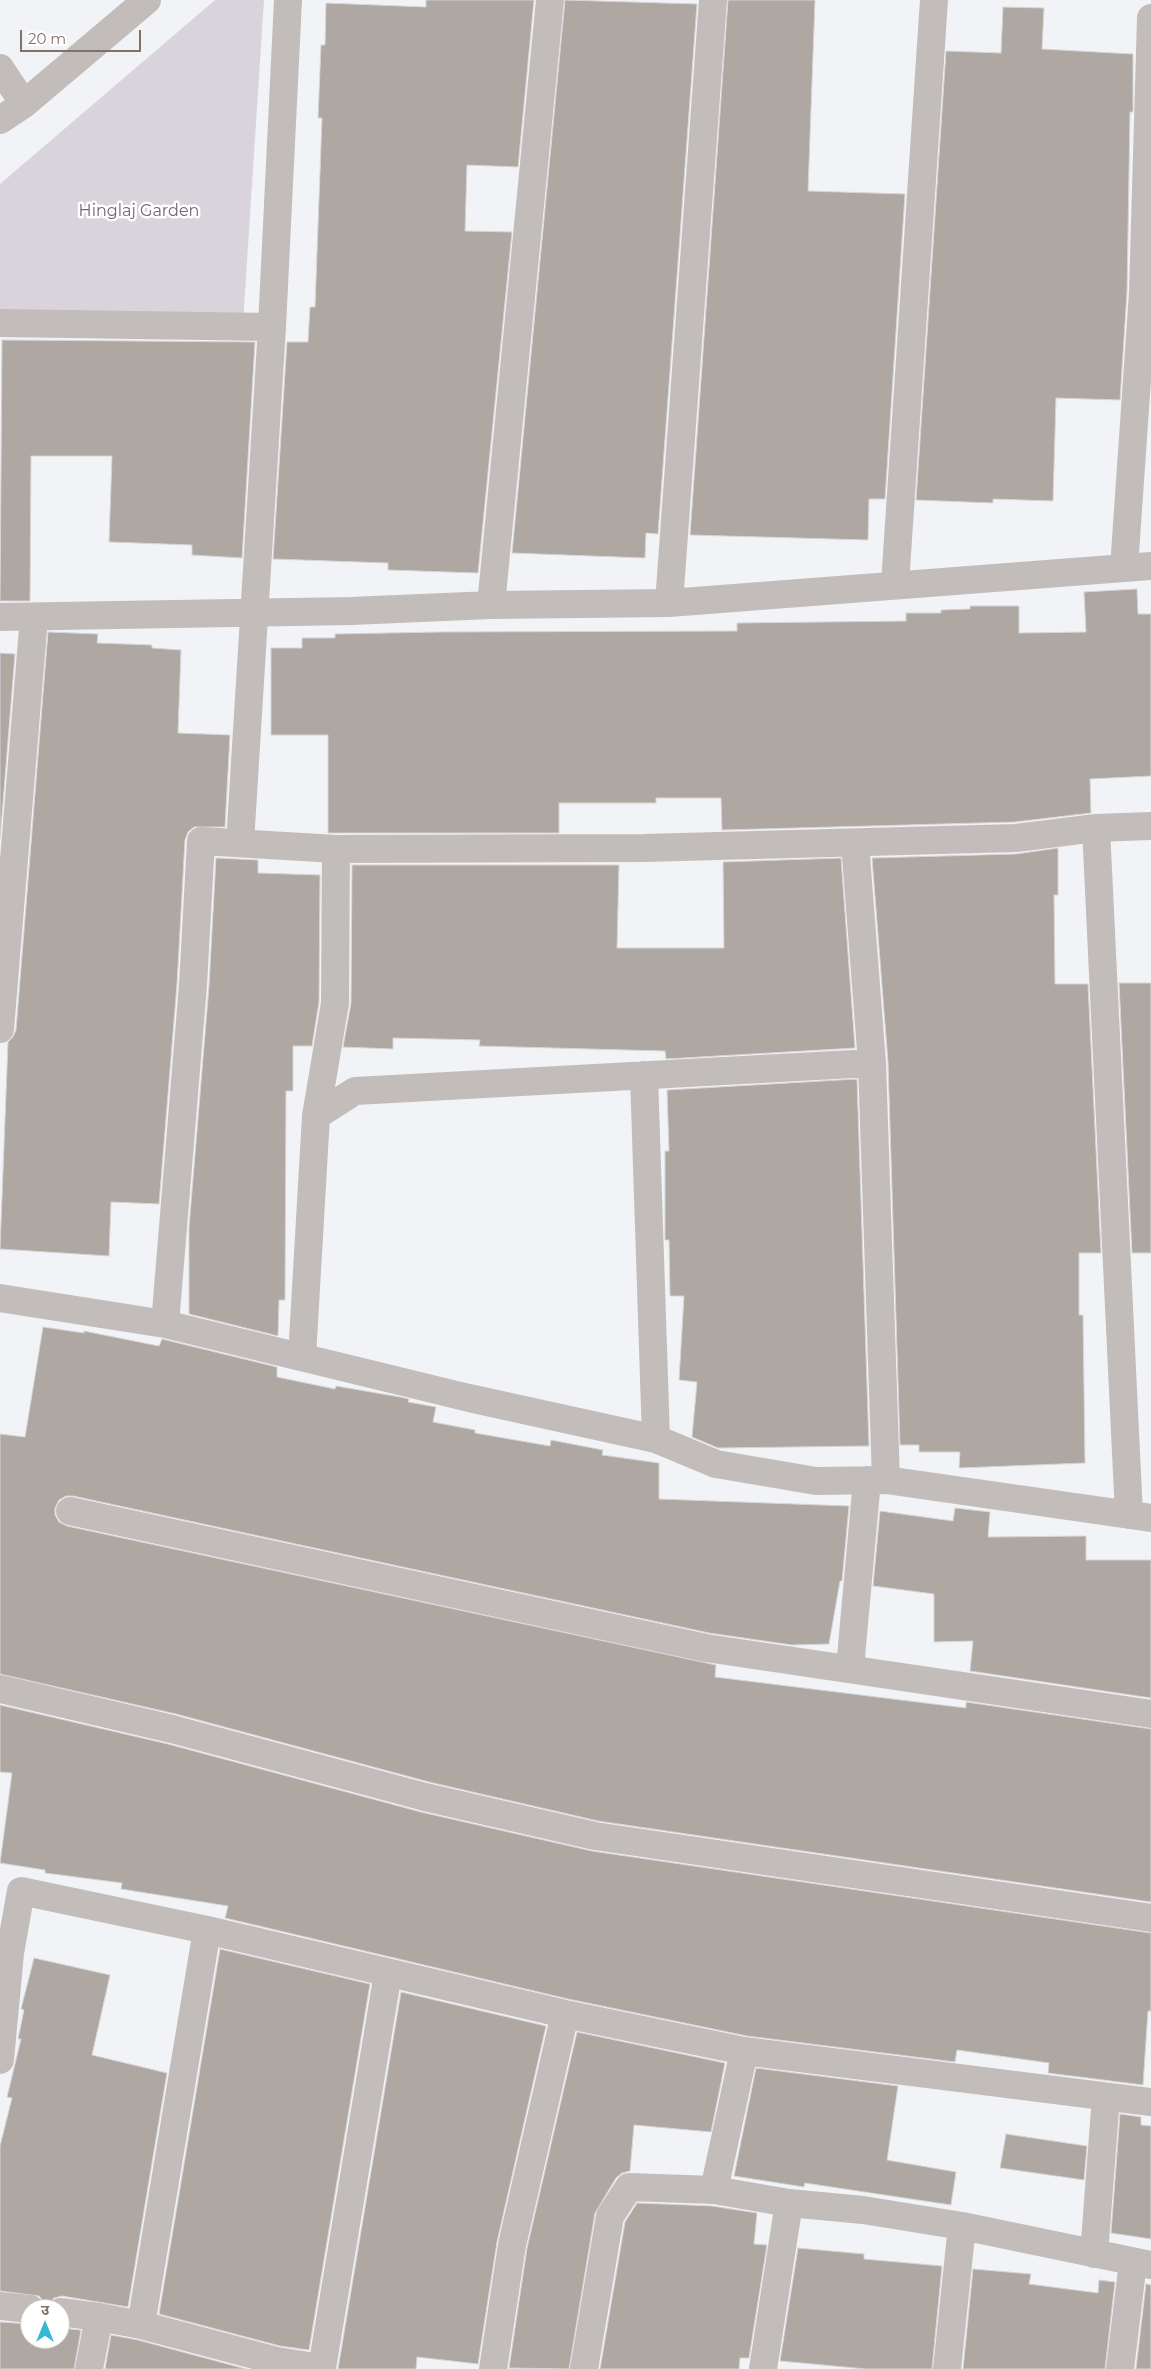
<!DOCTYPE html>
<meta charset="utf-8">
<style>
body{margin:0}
#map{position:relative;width:1151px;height:2369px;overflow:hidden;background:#f2f3f6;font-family:Montserrat,"Noto Sans Devanagari",sans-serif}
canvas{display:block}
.north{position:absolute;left:20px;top:2299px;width:50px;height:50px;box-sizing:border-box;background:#fff;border:1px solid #cdc6c2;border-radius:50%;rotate:0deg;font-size:14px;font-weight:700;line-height:20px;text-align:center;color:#817167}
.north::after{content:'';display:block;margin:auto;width:18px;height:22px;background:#34b7d4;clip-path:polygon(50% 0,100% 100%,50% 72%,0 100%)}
.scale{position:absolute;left:20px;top:30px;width:121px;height:22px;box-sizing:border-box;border:2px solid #817167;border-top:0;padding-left:6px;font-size:15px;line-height:18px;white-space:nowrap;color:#817167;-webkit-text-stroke:4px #fff;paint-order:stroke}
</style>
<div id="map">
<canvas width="1151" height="2369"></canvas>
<div class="north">उ</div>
<div class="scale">20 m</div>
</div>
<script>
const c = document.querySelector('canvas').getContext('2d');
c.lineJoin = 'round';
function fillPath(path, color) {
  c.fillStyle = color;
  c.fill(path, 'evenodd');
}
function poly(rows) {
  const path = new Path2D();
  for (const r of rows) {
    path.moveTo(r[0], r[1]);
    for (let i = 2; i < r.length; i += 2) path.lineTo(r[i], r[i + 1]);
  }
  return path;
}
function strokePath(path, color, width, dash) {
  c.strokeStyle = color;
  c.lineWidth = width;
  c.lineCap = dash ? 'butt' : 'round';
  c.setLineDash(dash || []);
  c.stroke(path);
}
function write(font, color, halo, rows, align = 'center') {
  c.font = font + ' Montserrat,sans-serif';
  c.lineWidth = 5;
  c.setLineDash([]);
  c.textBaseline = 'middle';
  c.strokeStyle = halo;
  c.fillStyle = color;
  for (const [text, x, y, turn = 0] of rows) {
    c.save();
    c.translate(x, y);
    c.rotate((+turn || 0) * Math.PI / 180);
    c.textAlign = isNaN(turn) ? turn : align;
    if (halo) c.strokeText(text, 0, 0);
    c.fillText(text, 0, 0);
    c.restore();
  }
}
const green = poly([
 [215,0,264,0,243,323,0,321,0,184]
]);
const building = poly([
 [426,0,534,0,518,167,467,165,465,231,512,232,478,573,388,570,388,563,273,559,287,342,308,342,310,307,315,307,322,118,318,118,321,45,325,45,326,3,426,7,426,0],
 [565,0,697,4,658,534,646,533,645,558,512,553,565,0],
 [728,0,815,0,808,191,905,194,885,499,869,499,868,540,690,535,728,0],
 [1003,7,1044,8,1042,49,1133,54,1133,112,1130,112,1127,292,1120,400,1056,398,1053,501,993,499,993,503,916,500,946,51,1001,53,1003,7],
 [2,340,255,342,242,558,192,555,192,545,109,542,112,456,31,456,30,601,0,601,2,340],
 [1137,589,1138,614,1151,614,1151,776,1090,779,1091,813,1015,822,722,830,721,798,656,798,656,803,559,803,559,833,328,833,328,735,271,735,271,648,302,648,302,638,335,638,335,634,439,632,737,631,737,623,906,621,906,613,941,613,941,610,970,609,970,606,1019,606,1019,633,1086,632,1084,592,1137,589],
 [48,632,98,634,97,643,152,645,152,648,181,650,178,733,230,735,225,827,194,827,188,832,185,840,177,984,159,1204,111,1202,109,1256,0,1249,8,1042,13,1037,16,1030,48,632],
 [0,653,15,654,0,839,0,653],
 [1058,848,1058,895,1054,895,1055,984,1088,984,1101,1253,1079,1253,1079,1315,1083,1315,1085,1463,959,1468,960,1452,919,1452,919,1445,900,1445,888,1062,872,858,1016,854,1058,848],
 [216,858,258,860,258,873,320,875,319,1002,312,1046,293,1046,293,1091,286,1091,285,1300,279,1300,278,1336,189,1314,189,1227,209,986,216,858],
 [841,858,855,1048,666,1059,665,1051,479,1046,480,1040,393,1038,393,1049,343,1047,351,1003,352,865,619,865,617,948,724,948,723,862,841,858],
 [1119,983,1151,983,1151,1253,1132,1253,1119,983],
 [857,1079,869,1446,718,1448,692,1437,697,1382,679,1380,684,1296,670,1296,669,1240,665,1240,665,1151,669,1151,667,1090,857,1079],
 [43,1327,84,1333,84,1331,159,1346,162,1339,277,1367,277,1377,335,1389,336,1386,400,1397,409,1399,408,1402,436,1407,433,1422,475,1430,475,1433,550,1446,551,1440,603,1450,602,1455,659,1463,659,1499,849,1506,842,1581,840,1581,829,1644,792,1645,709,1633,73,1496,66,1496,59,1500,55,1508,55,1515,59,1522,67,1526,716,1665,715,1677,966,1708,966,1702,1151,1729,1151,1902,598,1821,429,1782,176,1714,0,1674,0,1434,25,1437,43,1327],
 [955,1508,990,1512,988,1537,1086,1536,1086,1560,1151,1560,1151,1698,970,1671,973,1641,934,1642,934,1594,873,1586,880,1511,953,1521,955,1508],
 [0,1705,168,1744,421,1812,592,1851,1151,1933,1151,2011,1148,2011,1143,2085,1048,2073,1049,2063,957,2050,955,2062,747,2036,568,1999,225,1918,228,1906,121,1889,122,1883,45,1873,45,1870,0,1863,12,1773,0,1772,0,1705],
 [220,1949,370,1984,309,2350,280,2346,159,2314,220,1949],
 [34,1958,110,1975,92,2055,167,2073,128,2307,62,2296,54,2298,45,2308,44,2302,39,2296,0,2291,0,2146,12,2098,7,2097,21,2039,18,2039,24,2010,21,2009,34,1958],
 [401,1992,546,2026,497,2242,478,2364,417,2357,416,2369,338,2369,401,1992],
 [577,2032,725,2063,711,2132,634,2125,630,2171,622,2173,616,2178,595,2213,569,2369,509,2368,527,2248,577,2032],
 [756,2068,898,2086,887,2160,956,2172,951,2205,805,2183,804,2187,734,2176,756,2068],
 [1120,2114,1141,2117,1141,2125,1151,2126,1151,2239,1111,2233,1120,2114],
 [1006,2134,1087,2146,1084,2180,1000,2168,1006,2134],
 [637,2203,712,2206,757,2213,754,2244,767,2245,749,2358,740,2358,739,2369,600,2369,625,2222,637,2203],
 [798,2248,864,2254,864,2259,942,2266,932,2369,866,2369,780,2361,798,2248],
 [973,2269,1031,2274,1029,2284,1098,2293,1099,2280,1115,2282,1105,2369,963,2369,973,2269],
 [1146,2284,1151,2285,1151,2369,1136,2369,1146,2284],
 [0,2322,30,2324,30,2339,60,2339,60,2328,81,2330,74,2369,0,2369,0,2322],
 [111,2335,138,2340,246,2369,105,2369,111,2335]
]);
const minor = poly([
 [0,68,24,104],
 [0,120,24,104,147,0],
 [0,323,272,327],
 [1124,568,1143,293,1151,18],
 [895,584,934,0],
 [669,603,713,0],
 [491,605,550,0],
 [0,617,351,611,491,605,669,603,1151,566],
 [1096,828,1129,1515],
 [240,843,272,327,288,0],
 [855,843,872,1063,886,1480],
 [0,1029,34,617],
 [644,1075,656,1439],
 [316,1116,355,1091,872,1063],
 [0,1298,165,1324,469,1398,656,1439,716,1464,816,1481,886,1480,1151,1518],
 [165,1324,193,985,201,841,336,849,644,848,1016,838,1096,828,1151,826],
 [302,1357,316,1116,335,1003,336,849],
 [70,1511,706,1648,1151,1714],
 [850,1668,867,1480],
 [0,1689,172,1729,425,1797,595,1836,1151,1918],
 [0,2060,10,1953,21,1891,207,1930,565,2014,744,2051,1151,2102],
 [714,2190,744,2051],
 [1094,2254,1106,2097],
 [0,2306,30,2309],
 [60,2312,99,2317,141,2325,277,2361,322,2368,388,1973],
 [141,2325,207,1930],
 [89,2369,99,2317],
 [493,2369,512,2245,565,2014],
 [584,2369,610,2216,629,2187,714,2190,789,2203,863,2210,962,2226,1151,2265],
 [763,2369,789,2203],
 [947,2369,962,2226],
 [1120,2369,1133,2262]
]);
const parkNames = [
 ["Hinglaj Garden",139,211]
];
fillPath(green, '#d9d4dc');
fillPath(building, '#afa7a2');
strokePath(building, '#d5d5d7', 1);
strokePath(minor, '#c2bdba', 28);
write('16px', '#746579', '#fff', parkNames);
</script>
